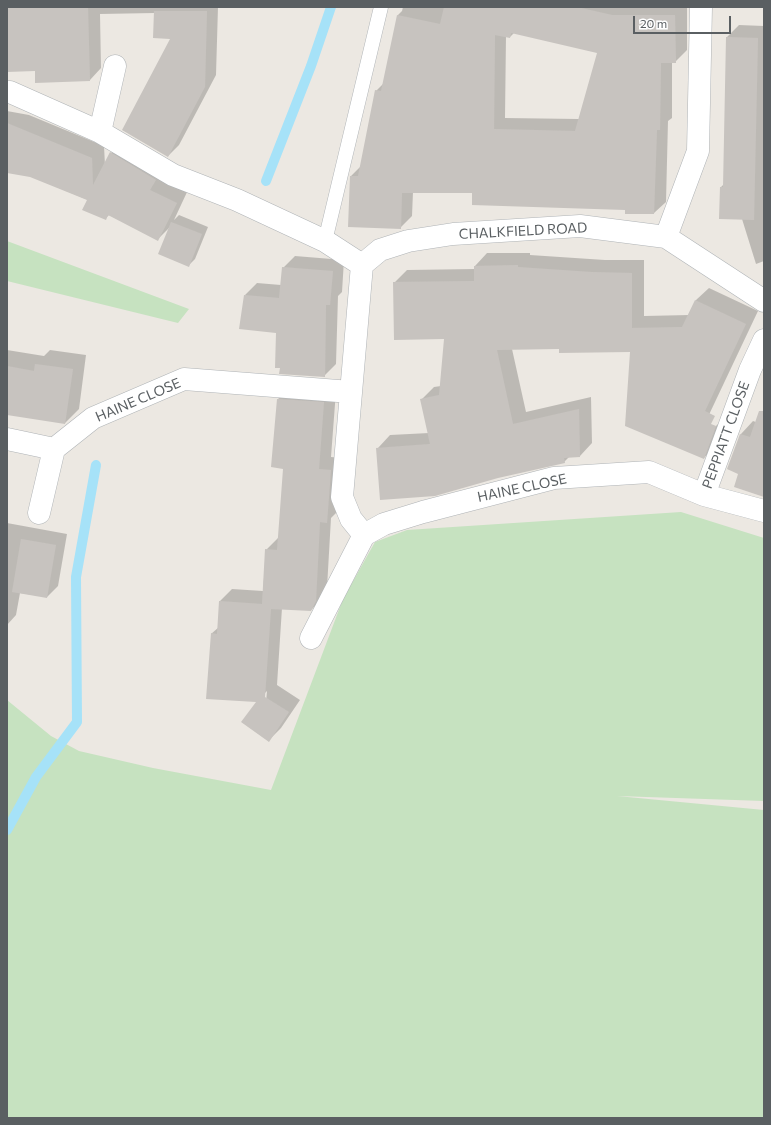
<!DOCTYPE html>
<style>
body{margin:0}
#map{position:relative;width:771px;height:1125px;overflow:hidden;background:#ece8e2;font-family:Commissioner,sans-serif}
canvas{display:block}
.frame{position:absolute;inset:0;border:8px solid #5a5f62;pointer-events:none}
.scale{position:absolute;left:633px;top:16px;width:98px;height:18px;box-sizing:border-box;border:2px solid #5a5f62;border-top:0;padding-left:5px;font-size:12px;line-height:14px;white-space:nowrap;color:#5a5f62;-webkit-text-stroke:3px #fff;paint-order:stroke}
</style>
<div id="map">
<canvas width="771" height="1125"></canvas>
<div class="frame"></div>
<div class="scale">20 m</div>
</div>
<script>
const c = document.querySelector('canvas').getContext('2d');
c.lineJoin = 'round';
function fillPath(path, color) {
  c.fillStyle = color;
  c.fill(path, 'evenodd');
}
function poly(rows) {
  const path = new Path2D();
  for (const r of rows) {
    path.moveTo(r[0], r[1]);
    for (let i = 2; i < r.length; i += 2) path.lineTo(r[i], r[i + 1]);
  }
  return path;
}
function strokePath(path, color, width, dash) {
  c.strokeStyle = color;
  c.lineWidth = width;
  c.lineCap = dash ? 'butt' : 'round';
  c.setLineDash(dash || []);
  c.stroke(path);
}
function write(font, color, halo, rows, align = 'center') {
  c.font = font + ' Commissioner,sans-serif';
  c.lineWidth = 4;
  c.setLineDash([]);
  c.textBaseline = 'middle';
  c.strokeStyle = halo;
  c.fillStyle = color;
  for (const [text, x, y, turn = 0] of rows) {
    c.save();
    c.translate(x, y);
    c.rotate((+turn || 0) * Math.PI / 180);
    c.textAlign = isNaN(turn) ? turn : align;
    if (halo) c.strokeText(text, 0, 0);
    c.fillText(text, 0, 0);
    c.restore();
  }
}
const green = poly([
 [7,241,189,309,178,323,7,281],
 [681,512,764,538,764,801,617,796,764,810,764,1118,7,1118,7,700,51,736,79,751,153,768,271,790,343,599,375,542,407,530]
]);
const shadow = poly([
 [7,7,218,7,216,75,179,145,168,156,172,38,155,13,100,14,101,68,90,80,36,70,7,71],
 [403,7,687,7,687,50,675,62,672,62,672,118,668,121,666,202,654,213,626,209,473,192,413,192,412,216,400,228,351,176,361,166,376,91,384,83,398,15,402,11],
 [514,33,598,52,579,119,505,118,506,36,510,37],
 [739,25,764,26,764,261,756,264,742,219,720,218,721,187,724,184,727,37],
 [7,111,29,115,104,146,105,165,111,153,123,141,188,190,174,220,179,215,208,227,195,259,188,266,169,228,158,239,109,215,105,219,88,200,30,176,7,172],
 [487,253,530,253,530,255,605,260,644,260,644,316,689,315,696,300,709,288,758,311,698,438,631,351,560,348,512,349,526,412,591,397,592,443,580,456,570,456,564,462,378,448,390,435,429,433,421,400,434,387,441,386,445,338,394,283,407,270,475,269,475,266],
 [295,256,344,260,342,292,338,296,336,364,324,376,281,367,277,332,245,295,257,283,281,285,283,268],
 [7,350,44,356,50,350,86,355,79,409,65,423,7,413],
 [290,387,336,391,331,457,343,458,339,510,331,518,327,588,323,598,311,610,282,608,277,685,300,700,281,728,269,740,258,701,211,634,219,627,220,601,232,589,263,591,266,550,278,538,279,538,284,468,278,399],
 [267,691,266,702,264,702,265,693],
 [729,413,717,444,704,458,690,452],
 [753,421,764,425,764,496,739,473,728,469,741,434],
 [7,523,67,534,58,586,47,597,20,593,16,615,7,625]
]);
const stream = poly([
 [266,181,311,66,331,7],
 [7,830,36,777,77,722,76,577,96,465]
]);
const building = poly([
 [7,7,88,7,90,81,35,83,35,71,7,72],
 [444,7,577,7,612,15,675,15,676,63,661,63,660,130,657,130,654,214,625,214,625,210,472,205,472,193,402,193,401,229,348,227,350,176,358,176,375,90,381,91,397,15,440,24],
 [511,33,597,53,575,131,494,129,495,35,510,38],
 [154,11,207,11,205,87,168,157,122,130,170,39,153,38],
 [726,37,758,38,754,220,719,219,720,187,723,187],
 [7,123,92,158,93,185,110,152,156,180,150,190,177,203,158,241,108,215,106,220,82,210,87,200,30,177,7,173],
 [171,222,202,234,189,267,158,254],
 [518,265,518,267,591,272,632,273,632,328,682,327,695,300,746,324,705,411,715,416,711,424,716,426,704,459,625,426,630,352,559,353,559,349,497,350,513,424,579,409,580,457,564,458,565,463,498,478,435,496,380,500,376,448,430,444,420,399,439,395,444,339,394,340,393,282,474,281,474,266],
 [282,267,333,271,330,305,326,305,325,377,279,374,280,368,275,368,276,333,239,329,244,295,279,298],
 [35,364,73,369,65,424,7,415,7,366,34,371],
 [277,399,324,402,319,469,331,470,327,523,320,522,316,601,311,611,271,609,265,697,289,712,269,742,241,722,256,702,206,699,211,633,217,634,219,601,262,604,265,549,277,550,283,469,271,467],
 [759,411,764,411,764,497,734,487,738,474,727,469,740,434,750,437],
 [21,539,56,545,47,598,12,592]
]);
const lane = poly([
 [325,241,381,7]
]);
const street = poly([
 [7,92,10,92,100,132,173,175,237,200,325,241,362,265,380,250,408,241,453,234,580,226,666,237,764,301],
 [100,132,115,66],
 [666,237,698,151,701,7],
 [7,439,54,449,93,418,184,379,351,392],
 [704,495,750,370,764,340],
 [39,513,54,449],
 [364,535,384,524,423,512,554,478,649,472,704,495,764,511],
 [311,638,364,535,351,519,342,497,362,265]
]);
const streetNames = [
 ["CHALKFIELD ROAD",523,231,-3],
 ["HAINE CLOSE",138,400,-23],
 ["PEPPIATT CLOSE",726,435,-70],
 ["HAINE CLOSE",522,488,-12]
];
fillPath(green, '#c6e2c0');
fillPath(shadow, '#0003');
strokePath(stream, '#a6e2f8', 10);
fillPath(building, '#c7c3bf');
strokePath(lane, '#afb3b6', 15);
strokePath(street, '#afb3b6', 23);
strokePath(lane, '#fff', 14);
strokePath(street, '#fff', 22);
write('14px', '#5a5f62', '#fff', streetNames);
</script>
